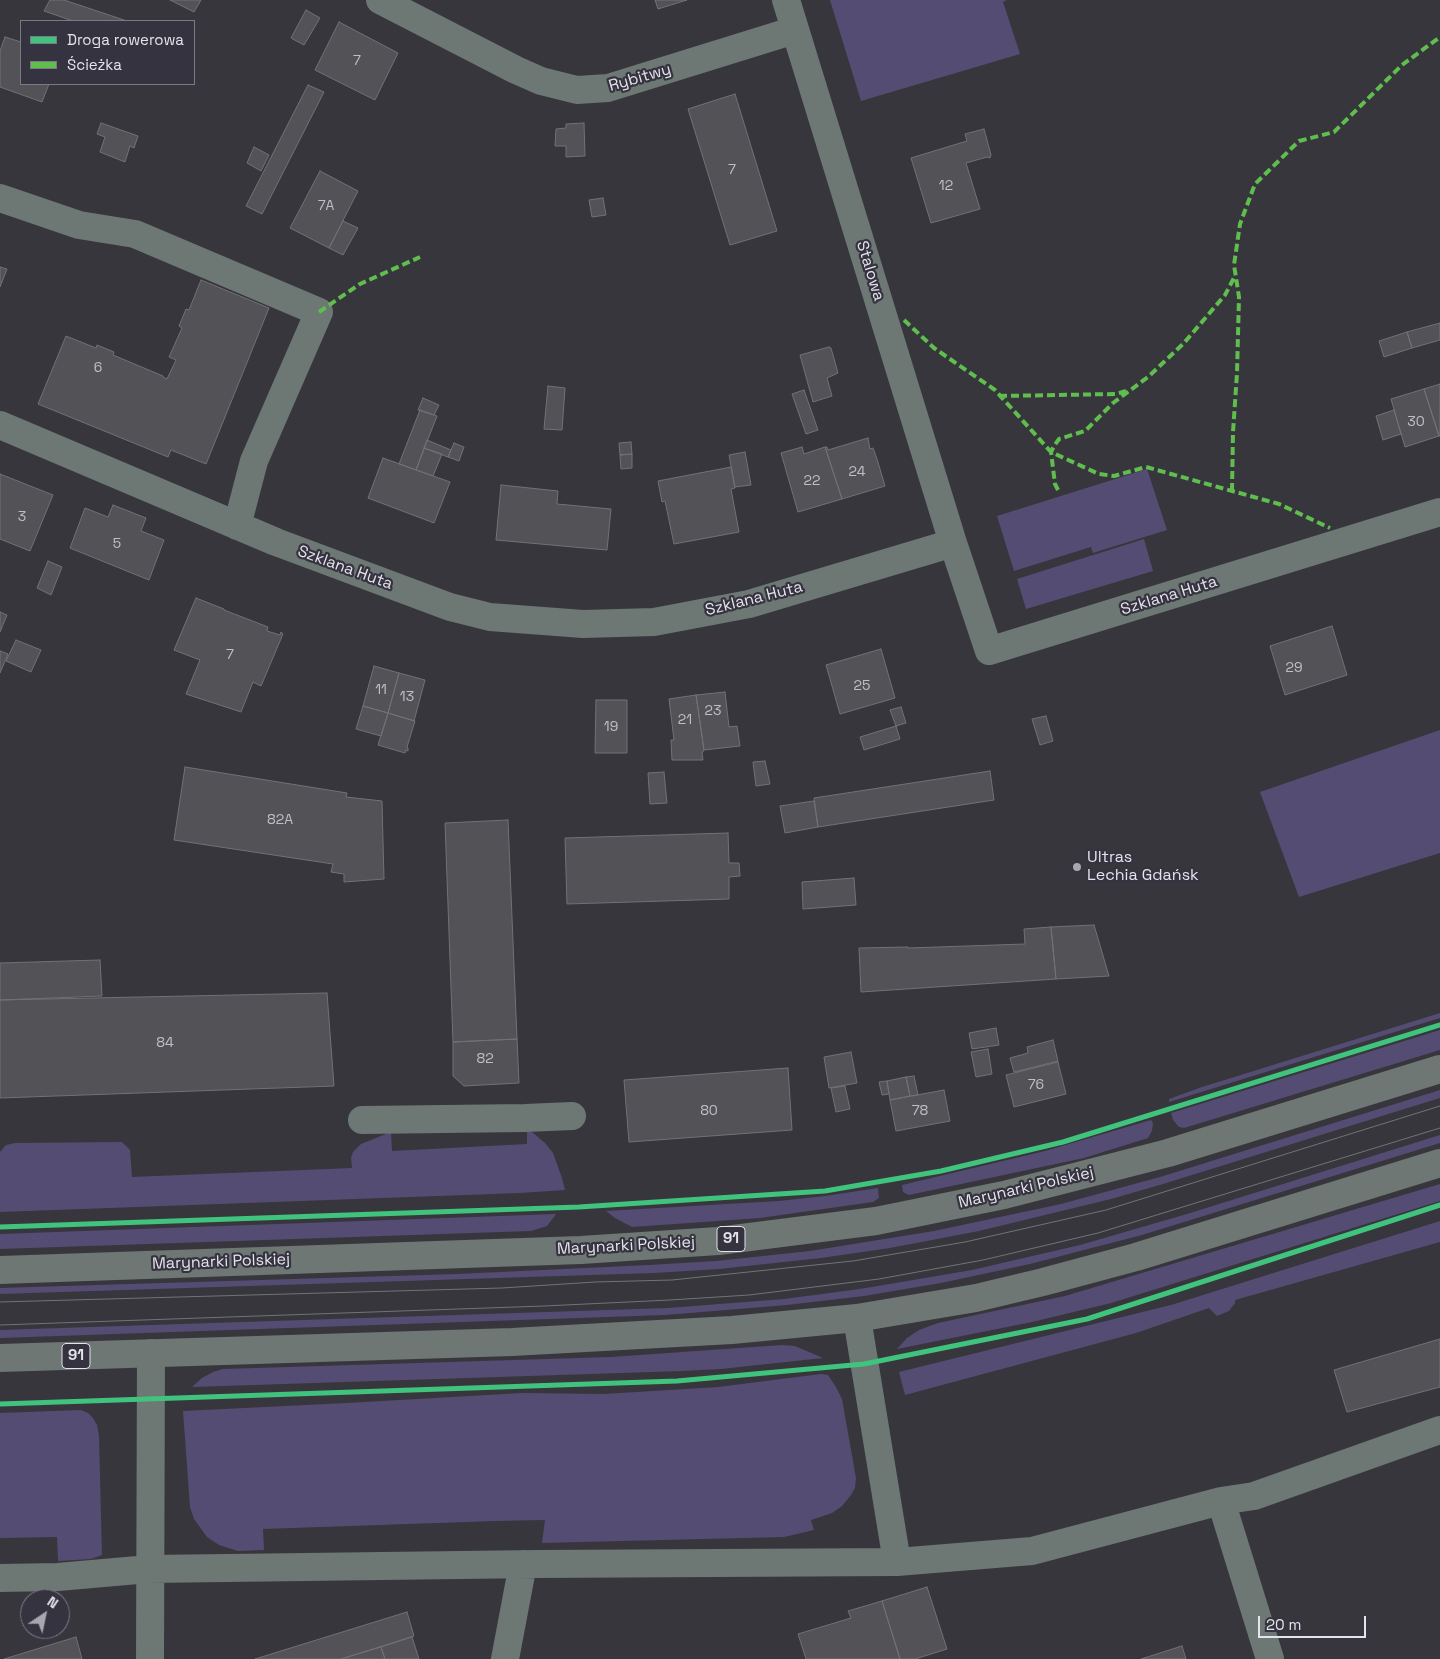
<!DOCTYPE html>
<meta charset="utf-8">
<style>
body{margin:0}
#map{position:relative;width:1440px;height:1659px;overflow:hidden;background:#37363d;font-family:"Space Grotesk",sans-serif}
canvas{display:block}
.legend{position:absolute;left:20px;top:20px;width:175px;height:65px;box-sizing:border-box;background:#363340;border:1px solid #7c7984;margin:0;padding:6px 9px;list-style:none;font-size:15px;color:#e5e3eb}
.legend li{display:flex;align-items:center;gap:10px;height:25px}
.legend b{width:25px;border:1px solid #7c7984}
.north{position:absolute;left:20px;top:1589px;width:50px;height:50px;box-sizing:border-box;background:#363340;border:1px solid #7c7984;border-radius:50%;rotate:34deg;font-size:14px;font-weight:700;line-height:20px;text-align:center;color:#e5e3eb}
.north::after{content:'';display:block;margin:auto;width:18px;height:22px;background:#a8a6ae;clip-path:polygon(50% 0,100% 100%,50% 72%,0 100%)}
.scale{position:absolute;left:1258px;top:1616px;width:108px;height:22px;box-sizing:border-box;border:2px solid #e5e3eb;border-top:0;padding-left:6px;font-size:15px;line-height:18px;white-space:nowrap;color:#e5e3eb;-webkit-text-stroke:4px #363340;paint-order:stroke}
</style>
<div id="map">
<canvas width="1440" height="1659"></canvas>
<ul class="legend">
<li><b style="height:6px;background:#40c37c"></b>Droga rowerowa</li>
<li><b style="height:6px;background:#5fbe4e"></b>Ścieżka</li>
</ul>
<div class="north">N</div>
<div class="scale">20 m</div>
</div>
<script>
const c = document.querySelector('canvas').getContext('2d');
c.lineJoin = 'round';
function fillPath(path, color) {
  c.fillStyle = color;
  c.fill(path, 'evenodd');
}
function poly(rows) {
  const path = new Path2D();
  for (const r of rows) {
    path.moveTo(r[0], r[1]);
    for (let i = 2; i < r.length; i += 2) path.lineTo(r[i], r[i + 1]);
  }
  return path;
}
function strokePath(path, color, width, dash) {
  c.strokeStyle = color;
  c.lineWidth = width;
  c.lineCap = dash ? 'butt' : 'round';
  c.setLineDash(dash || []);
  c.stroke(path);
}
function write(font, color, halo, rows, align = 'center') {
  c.font = font + ' "Space Grotesk",sans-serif';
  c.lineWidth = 4.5;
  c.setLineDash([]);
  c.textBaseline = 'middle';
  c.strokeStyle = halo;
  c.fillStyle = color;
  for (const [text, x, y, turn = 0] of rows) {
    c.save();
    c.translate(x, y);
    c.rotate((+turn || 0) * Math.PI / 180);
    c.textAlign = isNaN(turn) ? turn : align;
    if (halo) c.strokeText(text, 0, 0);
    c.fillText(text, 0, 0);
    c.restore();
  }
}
const green = poly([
 [830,0,1007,0,1003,2,1020,54,861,101],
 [1147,469,1167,530,1093,553,1091,547,1014,571,997,516],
 [1144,539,1153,571,1026,609,1017,579],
 [1440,730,1440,853,1299,897,1260,792],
 [1440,1013,1440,1018,1169,1102,1169,1099,1199,1088],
 [1440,1030,1440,1050,1184,1128,1179,1127,1173,1120,1171,1113],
 [1440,1090,1440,1098,1163,1184,1111,1199,979,1231,890,1248,821,1258,719,1269,654,1273,0,1294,0,1288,457,1274,649,1265,716,1261,810,1251,934,1231,1061,1204,1160,1177],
 [1151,1120,1153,1123,1152,1131,1148,1138,1084,1158,909,1195,903,1192,902,1185,1045,1151],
 [527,1131,532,1132,545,1143,553,1153,562,1178,565,1190,520,1193,0,1212,0,1152,6,1145,15,1143,122,1142,130,1150,132,1177,352,1168,351,1158,353,1152,361,1144,391,1132,392,1151,527,1144],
 [1440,1135,1440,1143,1142,1235,1030,1264,941,1283,864,1296,787,1305,665,1315,0,1338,0,1330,668,1308,784,1299,860,1289,972,1270,1080,1245,1187,1214],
 [1440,1184,1440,1201,1111,1303,1032,1322,897,1349,907,1338,919,1330,938,1323,1065,1296],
 [878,1188,879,1198,873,1202,760,1218,632,1227,615,1218,606,1211,779,1201,825,1196],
 [556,1214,547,1226,531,1231,0,1249,0,1234],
 [1440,1221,1440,1242,1235,1300,1235,1303,1229,1311,1217,1316,1209,1308,1136,1333,905,1395,899,1372,1171,1305],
 [782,1345,795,1346,823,1358,721,1369,682,1371,192,1387,202,1378,213,1372,223,1369,611,1357],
 [821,1374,828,1375,836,1387,842,1399,856,1478,855,1488,851,1495,842,1506,832,1513,811,1520,814,1530,784,1537,542,1543,545,1520,495,1521,263,1529,264,1550,238,1551,219,1545,207,1537,194,1519,190,1507,183,1411,347,1403,522,1393,604,1394,718,1387],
 [81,1410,88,1413,93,1418,97,1425,99,1436,102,1555,91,1559,58,1561,57,1537,0,1538,0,1413]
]);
const building = poly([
 [50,0,64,0,127,21,73,21,44,11,50,0],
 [170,0,201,0,194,12,170,0],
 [655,0,687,0,658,9,655,0],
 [306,10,320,18,304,45,291,38,306,10],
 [339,22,398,53,375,100,315,70,339,22],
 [5,37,21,42,21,84,49,84,42,102,0,87,0,51,5,37],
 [308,85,324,92,262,214,246,206,308,85],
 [735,94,777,231,730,245,688,109,735,94],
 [101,123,138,136,134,148,130,146,125,162,100,152,105,137,97,134,101,123],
 [584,123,585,156,566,157,566,146,555,146,556,129,566,128,566,124,584,123],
 [984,129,991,155,990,158,987,157,966,163,980,209,931,223,911,158,967,141,965,134,984,129],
 [254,147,269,155,261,171,247,163,254,147],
 [320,171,358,191,329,248,290,228,320,171],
 [603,198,606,215,592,217,589,200,603,198],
 [343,221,358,228,343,255,329,248,343,221],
 [0,267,7,269,0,287,0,267],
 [201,280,269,308,206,464,171,450,168,457,38,404,66,336,96,348,97,345,114,352,113,355,163,376,163,377,167,379,176,360,169,357,182,328,179,326,186,309,189,310,201,280],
 [1440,323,1440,340,1412,348,1407,332,1440,323],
 [1407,332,1412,348,1384,357,1379,341,1407,332],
 [829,347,831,348,838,373,827,378,832,396,813,402,800,355,829,347],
 [1440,384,1440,436,1439,436,1424,389,1440,384],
 [548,386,565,388,562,430,544,429,548,386],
 [1424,389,1439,436,1405,447,1391,399,1424,389],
 [804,390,818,430,806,434,792,394,804,390],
 [423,398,439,405,434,415,418,410,423,398],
 [420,410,437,416,416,470,399,464,420,410],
 [1394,410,1401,434,1383,440,1376,416,1394,410],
 [868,438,870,449,873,448,877,459,885,486,842,499,825,447,827,447,828,450,868,438],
 [427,440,451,450,448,457,424,448,427,440],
 [631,442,632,454,620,455,619,443,631,442],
 [454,443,464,447,459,461,448,457,454,443],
 [802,447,804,454,825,447,842,499,798,512,781,453,802,447],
 [424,448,442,454,433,476,416,470,424,448],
 [745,452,751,485,735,487,729,455,745,452],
 [632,454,632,468,621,469,620,455,632,454],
 [383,458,450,482,434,523,368,498,383,458],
 [731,467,735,488,731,489,739,532,674,544,665,501,662,502,658,481,731,467],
 [0,474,53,495,30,551,0,539,0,474],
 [501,485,558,491,557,504,611,509,607,550,496,540,501,485],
 [113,505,146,518,141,531,164,540,149,580,70,548,85,508,108,517,113,505],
 [48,561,62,567,51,595,37,588,48,561],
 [196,598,224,609,224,610,268,627,267,631,280,635,281,632,283,634,261,686,253,682,241,712,186,694,200,660,174,650,196,598],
 [0,612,7,615,0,632,0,612],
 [1332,626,1347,675,1285,695,1270,646,1332,626],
 [16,640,41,650,31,672,6,661,16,640],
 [881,649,895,698,840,714,826,665,881,649],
 [0,651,8,654,0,673,0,651],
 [374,666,399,673,388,713,363,706,374,666],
 [399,673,425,680,414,721,388,713,399,673],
 [725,692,729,727,737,726,740,746,704,750,696,695,725,692],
 [696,695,704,750,702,753,703,760,672,760,671,740,674,740,669,699,696,695],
 [596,700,627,700,627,753,595,753,596,700],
 [363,706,388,713,381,736,356,729,363,706],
 [901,707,906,723,896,726,890,710,901,707],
 [388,713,415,721,407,747,408,748,408,751,406,750,405,753,378,745,388,713],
 [1046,716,1053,741,1040,745,1032,719,1046,716],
 [896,726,900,739,864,750,860,737,896,726],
 [765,761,770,784,756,786,753,762,765,761],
 [185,767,347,793,346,797,382,801,384,879,344,882,344,874,331,872,333,864,174,840,185,767],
 [990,771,994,800,818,827,814,798,990,771],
 [664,772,667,803,650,804,648,773,664,772],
 [814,801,818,827,785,833,780,806,814,801],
 [508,820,517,1039,453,1042,445,823,508,820],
 [728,833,729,863,739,863,740,876,729,877,729,899,567,904,565,838,728,833],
 [854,878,856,905,803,909,802,882,854,878],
 [1094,925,1109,976,1056,979,1051,927,1094,925],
 [1051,927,1056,979,861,992,859,948,908,947,908,948,1025,944,1024,929,1051,927],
 [100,960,102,996,0,1000,0,963,100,960],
 [327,993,334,1086,0,1098,0,1000,327,993],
 [996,1028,999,1045,972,1049,969,1033,996,1028],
 [517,1039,519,1083,464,1086,453,1076,453,1042,517,1039],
 [1053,1040,1058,1061,1014,1072,1010,1058,1028,1053,1027,1047,1053,1040],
 [988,1049,992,1074,976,1077,971,1052,988,1049],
 [851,1052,857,1083,829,1088,824,1057,851,1052],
 [1058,1062,1066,1094,1014,1107,1006,1075,1058,1062],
 [788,1068,792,1130,629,1142,624,1080,788,1068],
 [914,1076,918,1095,910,1096,906,1077,914,1076],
 [906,1077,910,1096,890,1100,887,1081,906,1077],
 [887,1081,889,1094,882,1095,879,1082,887,1081],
 [845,1086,850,1109,836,1112,831,1088,845,1086],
 [944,1090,950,1121,896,1131,890,1100,944,1090],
 [1440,1339,1440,1387,1347,1412,1334,1370,1440,1339],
 [927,1587,947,1649,915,1659,900,1659,882,1601,927,1587],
 [882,1601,900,1659,806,1659,798,1634,851,1618,848,1611,882,1601],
 [407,1612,414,1636,341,1659,255,1659,407,1612],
 [76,1637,82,1659,4,1659,76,1637],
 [412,1637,419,1659,385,1659,381,1647,412,1637],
 [1182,1646,1186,1659,1141,1659,1182,1646],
 [381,1647,385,1659,341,1659,381,1647]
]);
const minor = poly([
 [380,0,516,70,541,81,577,90,608,88,795,30],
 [786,0,953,543,989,651,1440,512],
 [0,198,79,225,135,234,319,312,254,461,237,526],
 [0,425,276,542,450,607,490,617,583,624,654,622,749,604,953,543],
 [362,1120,525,1118,572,1116],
 [857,1318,897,1562],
 [1221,1501,1270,1659],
 [0,1578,58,1577,149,1569,538,1564,897,1562,1032,1551,1221,1501,1254,1496,1440,1430],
 [150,1659,151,1353],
 [505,1659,523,1564]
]);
const major = poly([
 [0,1270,581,1250,718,1241,876,1221,1004,1195,1168,1153,1440,1069],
 [0,1358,512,1342,732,1330,857,1318,976,1298,1043,1282,1136,1257,1440,1163]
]);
const tram = poly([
 [0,1302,502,1288,595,1282,672,1280,853,1261,965,1242,1106,1210,1440,1106],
 [0,1325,544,1306,670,1300,749,1295,879,1279,983,1260,1098,1233,1440,1128]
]);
const quiet = poly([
 [319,312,360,284,420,257],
 [904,320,934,348,995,390,1051,452,1099,474,1114,476,1146,467,1279,504,1330,528],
 [999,396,1116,394,1126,391],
 [1058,490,1055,484,1051,452,1054,446,1059,439,1085,431,1113,403,1148,377,1184,343,1225,295,1235,276],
 [1232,491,1233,432,1237,373,1239,297,1234,265,1240,224,1255,184,1299,141,1334,132,1402,65,1440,37]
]);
const cycleway = poly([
 [0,1227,579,1207,825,1191,941,1171,1063,1142,1440,1025],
 [0,1404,677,1381,864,1364,1087,1319,1440,1205]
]);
const markers = [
 [1077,867,5,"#a8a6ae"]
];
const numberNames = [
 ["7",357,61],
 ["7",732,170],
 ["12",946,186],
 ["7A",326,206],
 ["6",98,368],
 ["30",1416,422],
 ["24",857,472],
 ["22",812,481],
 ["3",22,517],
 ["5",117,544],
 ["7",230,655],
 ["29",1294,668],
 ["25",862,686],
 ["11",381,690],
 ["13",407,697],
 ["23",713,711],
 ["21",685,720],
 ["19",611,727],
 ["82A",280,820],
 ["84",165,1043],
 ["82",485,1059],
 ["76",1036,1085],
 ["80",709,1111],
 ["78",920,1111]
];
const shields = [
 [731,1239,28],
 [76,1356,28]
];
const shieldNames = [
 ["91",731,1239],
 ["91",76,1356]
];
const streetNames = [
 ["Rybitwy",640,78,-16],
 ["Stalowa",870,271,73],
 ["Szklana Huta",345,568,20],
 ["Szklana Huta",1169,596,-17],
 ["Szklana Huta",754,599,-14],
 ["Marynarki Polskiej",1026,1188,-13],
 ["Marynarki Polskiej",626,1246,-3],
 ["Marynarki Polskiej",221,1262,-2]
];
const poiNames = [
 ["Ultras",1087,858],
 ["Lechia Gdańsk",1087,876]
];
fillPath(green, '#554c73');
fillPath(building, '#535257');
strokePath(building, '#727177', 1);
strokePath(minor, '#6d7773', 28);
strokePath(major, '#6e7774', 28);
strokePath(tram, '#717475', 1);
strokePath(quiet, '#5fbe4e', 4, [8, 4]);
strokePath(cycleway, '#40c37c', 5);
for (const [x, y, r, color] of markers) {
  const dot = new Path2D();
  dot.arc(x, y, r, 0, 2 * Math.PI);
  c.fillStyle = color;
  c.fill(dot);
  strokePath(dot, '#363340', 2);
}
write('14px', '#c0bfc6', null, numberNames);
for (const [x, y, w] of shields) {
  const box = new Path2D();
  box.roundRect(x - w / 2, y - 12.5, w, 25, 4);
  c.fillStyle = '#363340';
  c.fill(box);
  strokePath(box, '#e5e3eb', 1);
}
write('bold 15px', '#e5e3eb', null, shieldNames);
write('16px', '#e5e3eb', '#363340', streetNames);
write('16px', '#e5e3eb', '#363340', poiNames, 'left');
</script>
